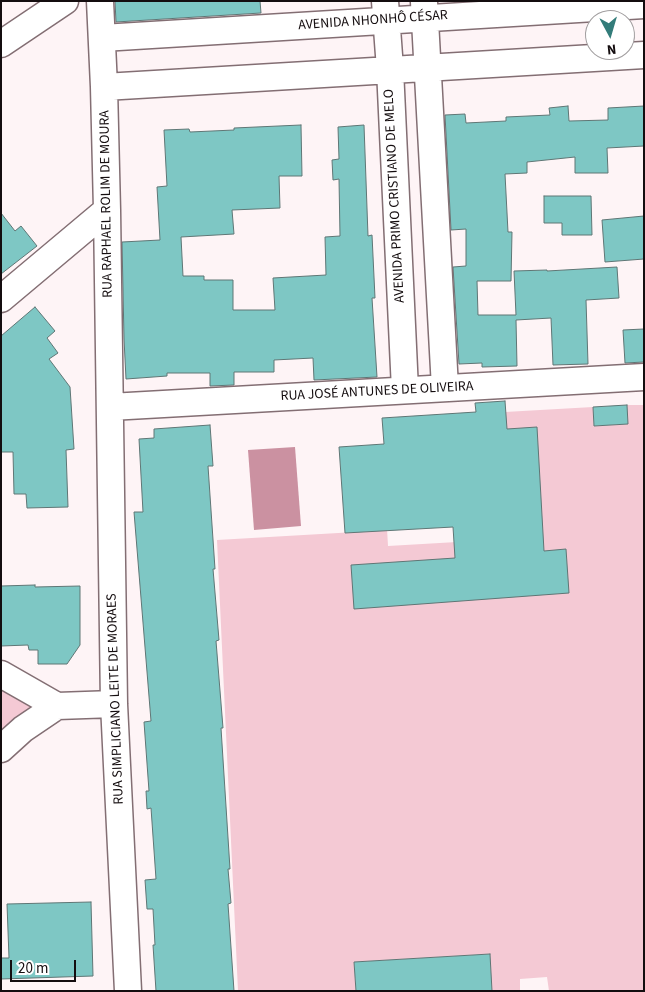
<!DOCTYPE html>
<meta charset="utf-8">
<style>
body{margin:0}
#map{position:relative;width:645px;height:992px;overflow:hidden;background:#fef4f6;font-family:"Source Sans 3",sans-serif}
canvas{display:block}
.frame{position:absolute;inset:0;border:2px solid #140d0f;pointer-events:none}
.north{position:absolute;left:585px;top:10px;width:50px;height:50px;box-sizing:border-box;background:#fff;border:1px solid #a19e9f;border-radius:50%;rotate:174deg;font-size:14px;font-weight:700;line-height:20px;text-align:center;color:#140d0f}
.north::after{content:'';display:block;margin:auto;width:18px;height:22px;background:#337c7a;clip-path:polygon(50% 0,100% 100%,50% 72%,0 100%)}
.scale{position:absolute;left:10px;top:960px;width:66px;height:22px;box-sizing:border-box;border:2px solid #140d0f;border-top:0;padding-left:6px;font-size:15px;line-height:18px;white-space:nowrap;color:#140d0f;-webkit-text-stroke:4px #fff;paint-order:stroke}
</style>
<div id="map">
<canvas width="645" height="992"></canvas>
<div class="frame"></div>
<div class="north">N</div>
<div class="scale">20 m</div>
</div>
<script>
const c = document.querySelector('canvas').getContext('2d');
c.lineJoin = 'round';
function fillPath(path, color) {
  c.fillStyle = color;
  c.fill(path, 'evenodd');
}
function poly(rows) {
  const path = new Path2D();
  for (const r of rows) {
    path.moveTo(r[0], r[1]);
    for (let i = 2; i < r.length; i += 2) path.lineTo(r[i], r[i + 1]);
  }
  return path;
}
function strokePath(path, color, width, dash) {
  c.strokeStyle = color;
  c.lineWidth = width;
  c.lineCap = dash ? 'butt' : 'round';
  c.setLineDash(dash || []);
  c.stroke(path);
}
function write(font, color, halo, rows, align = 'center') {
  c.font = font + ' "Source Sans 3",sans-serif';
  c.lineWidth = 4;
  c.setLineDash([]);
  c.textBaseline = 'middle';
  c.strokeStyle = halo;
  c.fillStyle = color;
  for (const [text, x, y, turn = 0] of rows) {
    c.save();
    c.translate(x, y);
    c.rotate((+turn || 0) * Math.PI / 180);
    c.textAlign = isNaN(turn) ? turn : align;
    if (halo) c.strokeText(text, 0, 0);
    c.fillText(text, 0, 0);
    c.restore();
  }
}
const green = poly([
 [627,405,644,405,644,991,549,991,547,977,520,979,520,991,492,991,489,954,354,962,356,991,238,991,217,540,373,531,386,511,388,546,543,537,469,431,505,412,593,407,594,426,627,424],
 [1,679,44,704,1,746]
]);
const water = poly([
 [295,447,301,526,254,530,248,450]
]);
const building = poly([
 [115,1,260,1,261,13,116,22,115,1],
 [568,106,569,121,608,120,608,108,644,106,644,146,607,148,608,173,575,173,575,157,527,162,527,173,505,174,508,232,512,232,511,281,477,281,478,315,516,315,514,271,547,270,547,271,617,267,619,298,586,300,588,364,553,365,551,318,516,320,517,366,482,367,482,363,459,364,453,267,466,266,466,229,451,230,445,115,465,114,466,123,506,121,506,117,550,115,549,108,568,106],
 [301,125,302,176,279,176,280,208,232,210,234,234,181,237,183,276,204,276,204,280,233,280,233,310,275,310,273,278,326,275,325,237,340,236,339,179,333,180,332,160,339,159,338,127,364,125,368,236,372,235,375,298,372,298,377,377,314,380,313,358,274,360,274,372,234,372,234,385,210,386,210,373,167,373,167,376,126,379,124,339,122,242,160,240,157,187,167,186,164,130,189,129,190,132,234,130,234,128,301,125],
 [544,196,591,196,592,235,562,235,562,223,544,223,544,196],
 [1,213,15,231,21,226,37,246,1,274,1,213],
 [644,216,644,259,605,262,602,220,644,216],
 [35,307,55,331,47,338,58,353,49,359,70,387,74,449,66,450,68,507,27,508,26,494,14,494,13,452,1,452,1,336,35,307],
 [644,329,644,362,625,363,623,330,644,329],
 [505,401,507,429,537,427,544,551,566,549,569,593,354,609,351,565,455,558,453,527,345,533,339,447,384,444,382,418,476,412,475,403,505,401],
 [627,405,628,424,594,426,593,407,627,405],
 [210,425,213,466,208,466,215,569,213,569,219,640,216,641,223,728,221,728,230,869,228,869,231,903,228,904,234,991,156,991,153,945,155,945,153,909,147,909,145,880,156,879,151,808,147,809,146,791,149,791,144,722,151,721,134,512,143,512,139,439,154,438,154,429,210,425],
 [35,585,35,587,80,586,80,645,67,664,38,664,38,650,29,650,28,645,1,646,1,586,35,585],
 [91,902,93,976,1,979,1,958,9,958,7,904,91,902],
 [490,954,492,991,356,991,354,962,490,954]
]);
const minor = poly([
 [100,1,104,87,107,210,114,704,128,991],
 [385,1,390,69,405,390],
 [424,2,445,388],
 [102,38,644,5],
 [1,44,65,1],
 [104,87,644,55],
 [1,299,107,210],
 [110,407,644,377],
 [1,674,57,706,114,704],
 [1,749,23,729,57,706]
]);
const streetNames = [
 ["AVENIDA NHONHÔ CÉSAR",373,21,-4],
 ["AVENIDA PRIMO CRISTIANO DE MELO",395,196,-93],
 ["RUA RAPHAEL ROLIM DE MOURA",107,204,-91],
 ["RUA JOSÉ ANTUNES DE OLIVEIRA",377,392,-3],
 ["RUA SIMPLICIANO LEITE DE MORAES",116,699,-92]
];
fillPath(green, '#f4c9d4');
fillPath(water, '#cb91a1');
fillPath(building, '#7ec7c4');
strokePath(building, '#5f7675', 1);
strokePath(minor, '#836e73', 29);
strokePath(minor, '#fff', 26);
write('14px', '#140d0f', '#fff', streetNames);
</script>
